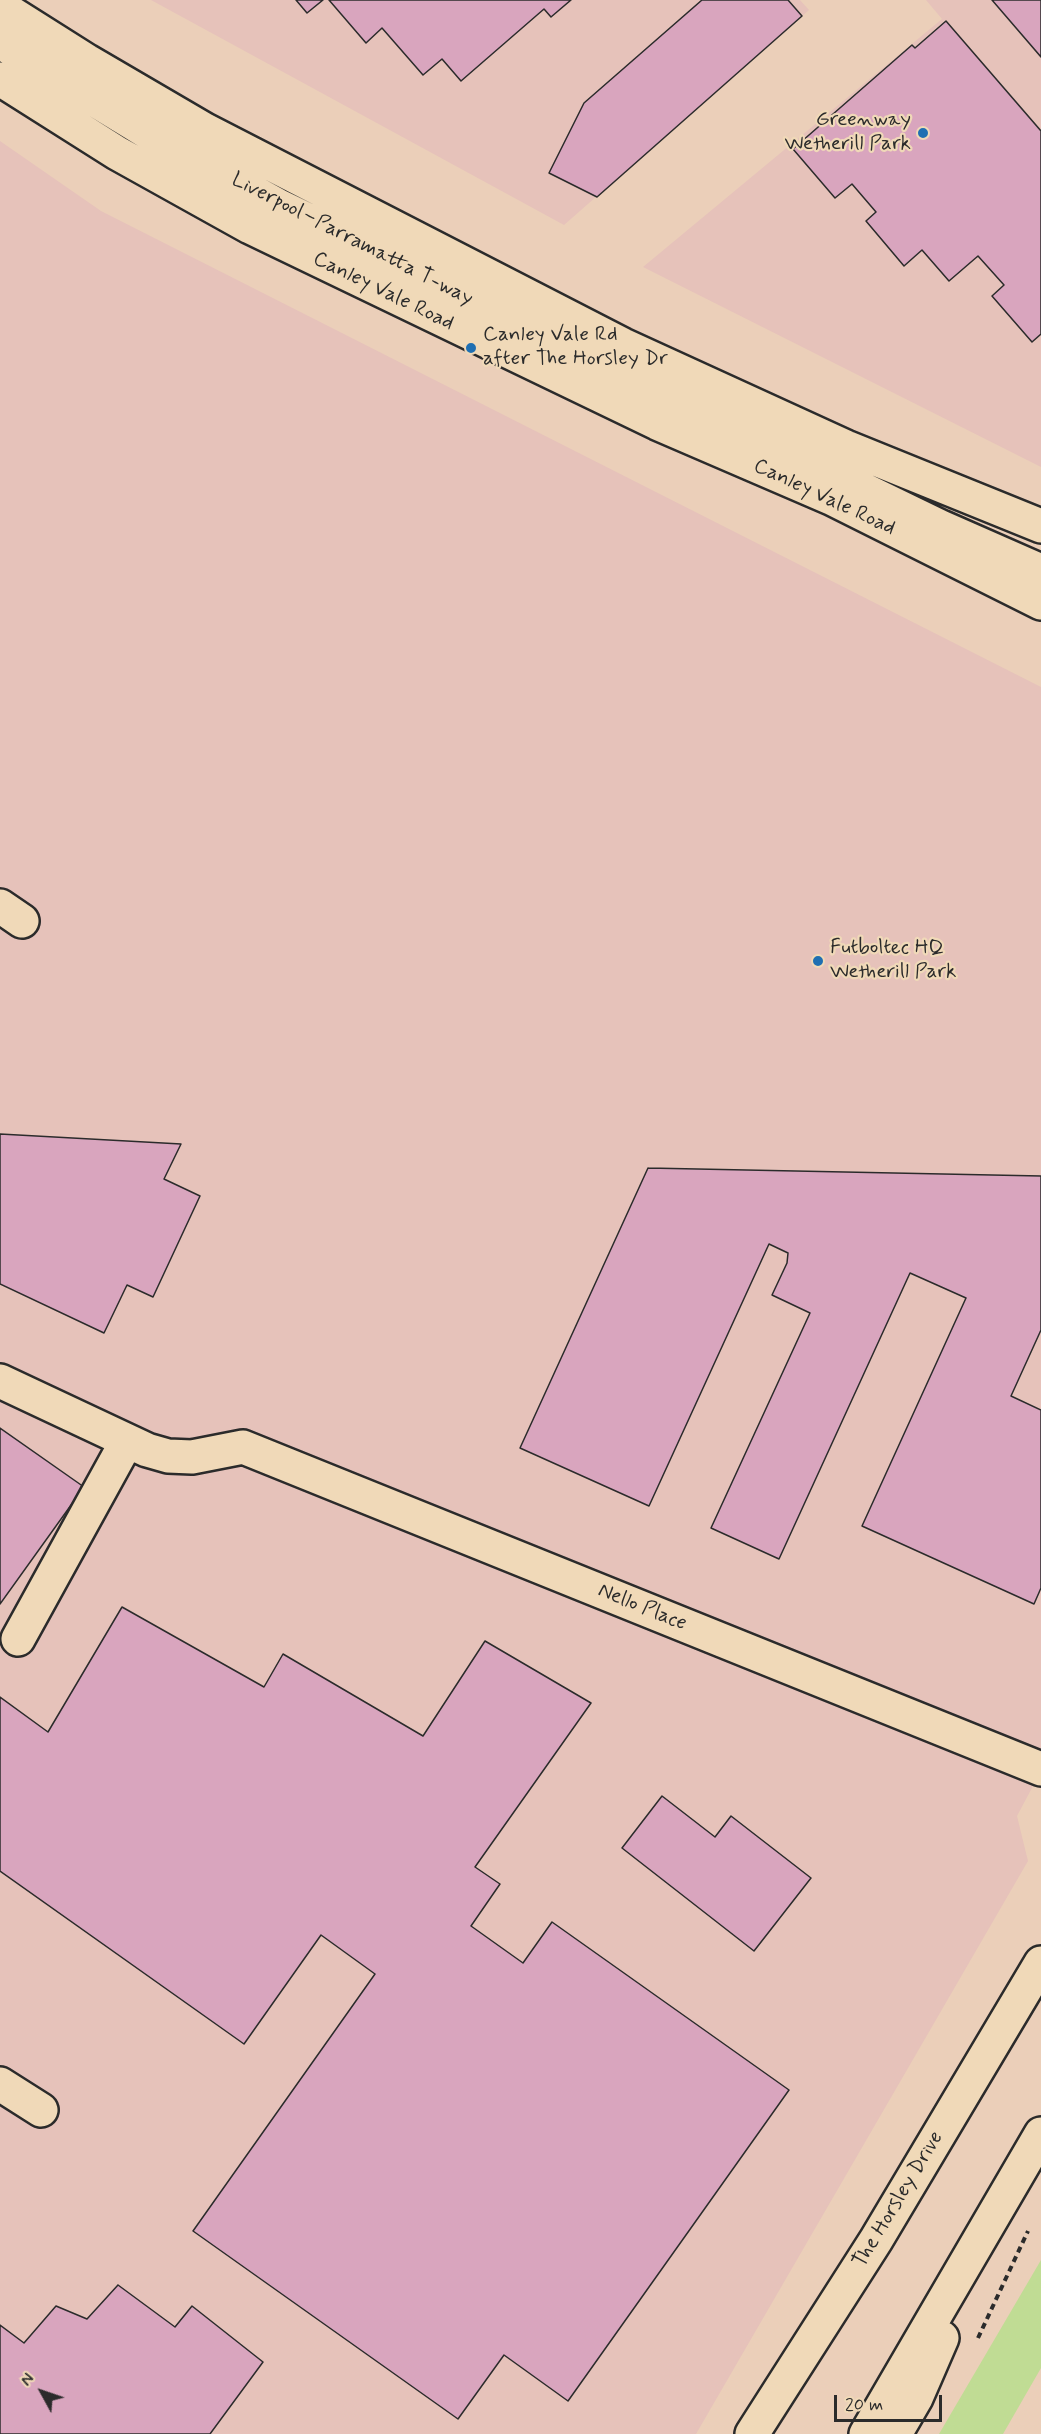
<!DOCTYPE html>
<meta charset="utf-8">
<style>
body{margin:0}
#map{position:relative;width:1041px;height:2434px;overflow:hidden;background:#ebcfb9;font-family:Mynerve,sans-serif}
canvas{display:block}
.north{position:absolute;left:12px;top:2362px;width:60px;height:60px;-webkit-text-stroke:4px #f0d9b8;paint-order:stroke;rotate:310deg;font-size:16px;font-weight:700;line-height:24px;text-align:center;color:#2b2b2b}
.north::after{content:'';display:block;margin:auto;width:21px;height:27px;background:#2b2b2b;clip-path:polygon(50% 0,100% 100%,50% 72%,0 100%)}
.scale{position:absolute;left:834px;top:2395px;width:108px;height:27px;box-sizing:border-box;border:3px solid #2b2b2b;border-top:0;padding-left:8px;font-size:18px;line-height:21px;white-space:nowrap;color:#2b2b2b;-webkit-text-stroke:4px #f0d9b8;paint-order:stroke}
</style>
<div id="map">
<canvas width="1041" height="2434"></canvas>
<div class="north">N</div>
<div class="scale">20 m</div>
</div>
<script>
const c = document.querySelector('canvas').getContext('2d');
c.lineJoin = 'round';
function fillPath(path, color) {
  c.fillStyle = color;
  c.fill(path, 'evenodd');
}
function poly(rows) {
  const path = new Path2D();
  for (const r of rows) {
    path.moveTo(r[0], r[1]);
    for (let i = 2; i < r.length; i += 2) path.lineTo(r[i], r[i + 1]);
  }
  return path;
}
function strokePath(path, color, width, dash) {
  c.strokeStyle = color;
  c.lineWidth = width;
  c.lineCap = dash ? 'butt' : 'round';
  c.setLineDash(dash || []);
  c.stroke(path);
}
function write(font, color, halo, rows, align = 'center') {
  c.font = font + ' Mynerve,sans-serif';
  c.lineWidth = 4.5;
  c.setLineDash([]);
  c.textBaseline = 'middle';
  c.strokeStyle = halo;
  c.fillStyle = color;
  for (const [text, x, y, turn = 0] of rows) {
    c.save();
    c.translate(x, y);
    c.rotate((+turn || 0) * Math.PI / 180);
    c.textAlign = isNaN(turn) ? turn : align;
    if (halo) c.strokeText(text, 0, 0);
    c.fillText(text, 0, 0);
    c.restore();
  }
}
const built = poly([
 [151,0,800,0,809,10,564,225],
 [926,0,1041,0,1041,467,643,267,942,19],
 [0,141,101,211,1041,687,1041,1771,1017,1816,1028,1861,696,2434,0,2434]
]);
const green = poly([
 [1041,2260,1041,2368,1003,2434,939,2434]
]);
const building = poly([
 [296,0,323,0,307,13,296,0],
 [329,0,571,0,551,17,544,9,461,81,442,59,423,75,382,28,366,43,329,0],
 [702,0,788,0,802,16,597,197,549,173,584,103,702,0],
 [992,0,1041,0,1041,57,992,0],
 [946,21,1041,131,1041,334,1032,342,992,296,1004,285,978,256,949,281,922,250,904,266,866,221,876,212,852,184,835,198,793,149,912,45,915,48,946,21],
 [0,1134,181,1144,164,1179,200,1196,153,1297,127,1285,104,1333,0,1284,0,1134],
 [648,1168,1041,1176,1041,1330,1011,1396,1041,1410,1041,1588,1034,1604,862,1526,966,1298,910,1273,779,1559,711,1528,810,1313,772,1295,787,1263,788,1253,769,1244,649,1506,520,1448,648,1168],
 [0,1428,84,1487,0,1604,0,1428],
 [122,1607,264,1687,283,1654,423,1736,485,1641,591,1703,475,1867,500,1884,471,1926,523,1963,552,1922,789,2090,568,2401,504,2355,458,2419,193,2231,375,1974,321,1935,244,2044,0,1871,0,1697,48,1732,122,1607],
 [662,1796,715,1837,731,1816,811,1878,754,1951,622,1848,662,1796],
 [118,2285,175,2327,192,2306,263,2362,210,2434,0,2434,0,2325,24,2343,56,2306,87,2319,118,2285]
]);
const path = poly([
 [978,2338,1028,2231]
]);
const minor = poly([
 [0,6,87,61,205,130,623,345,846,447,1041,526],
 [0,42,170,146,277,205,941,527,1041,571],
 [0,79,117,153,250,227,657,423,831,498,1041,603],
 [0,906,22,921],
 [0,1381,147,1450,168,1456,192,1457,243,1447,1041,1769],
 [18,1639,127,1441],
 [0,2084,41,2110]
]);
const major = poly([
 [752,2434,876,2240,1041,1963],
 [866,2434,1041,2134],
 [895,2434,916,2398,942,2338]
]);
const markers = [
 [923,133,6,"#1f6fb2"],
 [471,348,6,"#1f6fb2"],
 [818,961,6,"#1f6fb2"]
];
const poiNames = [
 ["Greenway",911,121,"right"],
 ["Wetherill Park",911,145,"right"],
 ["Canley Vale Rd",483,336],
 ["after The Horsley Dr",483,360],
 ["Futboltec HQ",830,949],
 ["Wetherill Park",830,973]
];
const streetNames = [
 ["Liverpool–Parramatta T-way",352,240,27],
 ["Canley Vale Road",383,292,26],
 ["Canley Vale Road",824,498,25],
 ["Nello Place",642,1608,22],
 ["The Horsley Drive",899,2200,-59]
];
fillPath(built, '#e6c2ba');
fillPath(green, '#c0dc94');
fillPath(building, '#d9a5be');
strokePath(building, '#2b2b2b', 1.5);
strokePath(minor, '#2b2b2b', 38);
strokePath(major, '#2b2b2b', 38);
strokePath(path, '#2b2b2b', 4, [6, 4.5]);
strokePath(minor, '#f0d9b8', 33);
strokePath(major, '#f0d9b8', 33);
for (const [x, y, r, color] of markers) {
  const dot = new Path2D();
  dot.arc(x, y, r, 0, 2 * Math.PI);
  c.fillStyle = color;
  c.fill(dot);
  strokePath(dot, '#f0d9b8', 2);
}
write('21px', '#2b2b2b', '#f0d9b8', poiNames, 'left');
write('21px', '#2b2b2b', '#f0d9b8', streetNames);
</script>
